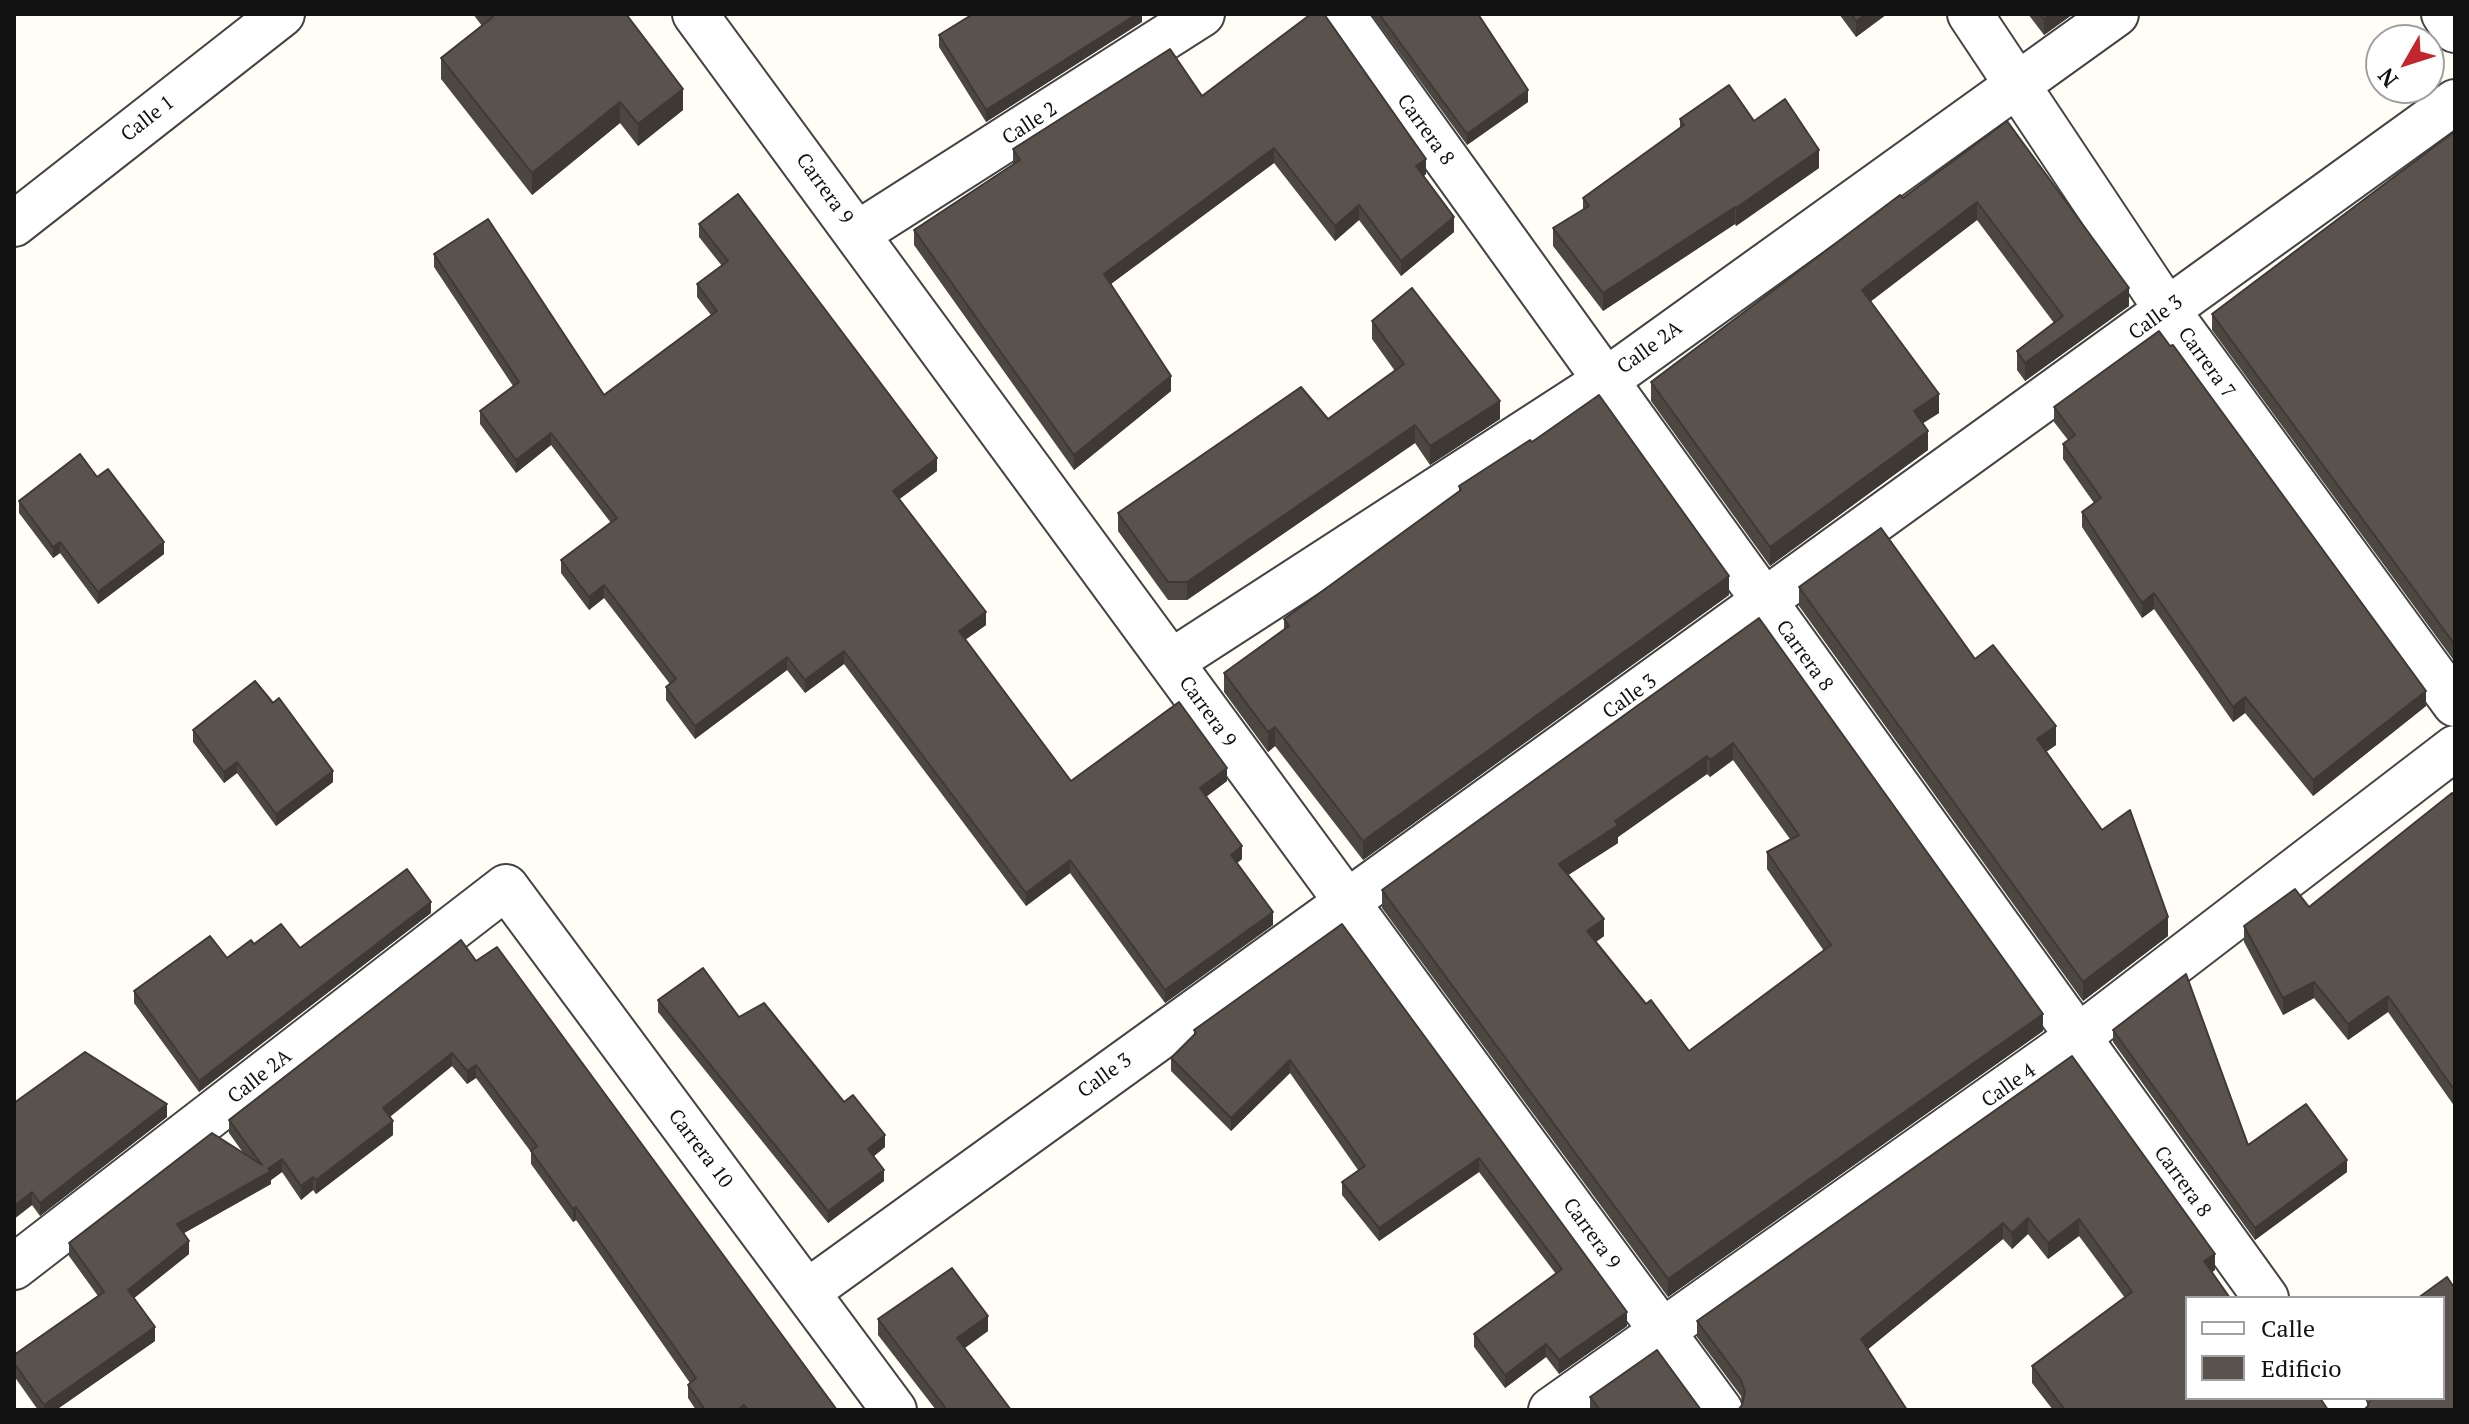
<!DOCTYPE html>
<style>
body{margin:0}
#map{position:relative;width:2469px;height:1424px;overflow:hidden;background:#fffdf5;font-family:"PT Serif",serif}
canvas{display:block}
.frame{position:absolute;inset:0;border:16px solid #111;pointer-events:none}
.legend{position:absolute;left:2185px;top:1296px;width:260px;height:104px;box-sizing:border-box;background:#fff;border:2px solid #a0a0a0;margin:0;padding:10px 14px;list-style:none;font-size:24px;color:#111}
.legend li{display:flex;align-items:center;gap:16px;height:40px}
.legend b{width:40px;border:2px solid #a0a0a0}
.north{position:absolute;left:2365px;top:24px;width:80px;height:80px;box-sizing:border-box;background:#fff;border:2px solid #a0a0a0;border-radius:50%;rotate:231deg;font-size:22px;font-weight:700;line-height:32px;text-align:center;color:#111}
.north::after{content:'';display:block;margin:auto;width:28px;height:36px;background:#c4262e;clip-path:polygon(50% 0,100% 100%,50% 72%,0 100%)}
</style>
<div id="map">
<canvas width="2469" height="1424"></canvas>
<div class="frame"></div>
<ul class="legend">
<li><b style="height:10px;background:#fff"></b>Calle</li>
<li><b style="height:22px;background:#5a524d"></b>Edificio</li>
</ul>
<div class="north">N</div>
</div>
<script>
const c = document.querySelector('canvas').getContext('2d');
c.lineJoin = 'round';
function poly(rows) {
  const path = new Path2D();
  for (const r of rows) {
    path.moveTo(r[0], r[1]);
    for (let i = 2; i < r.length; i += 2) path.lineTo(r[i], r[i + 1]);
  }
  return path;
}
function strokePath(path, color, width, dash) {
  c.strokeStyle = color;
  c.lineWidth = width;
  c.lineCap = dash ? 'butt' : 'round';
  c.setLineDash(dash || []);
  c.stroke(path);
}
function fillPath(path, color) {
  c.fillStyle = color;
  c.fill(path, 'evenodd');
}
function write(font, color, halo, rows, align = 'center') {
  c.font = font + ' "PT Serif",serif';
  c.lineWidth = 8;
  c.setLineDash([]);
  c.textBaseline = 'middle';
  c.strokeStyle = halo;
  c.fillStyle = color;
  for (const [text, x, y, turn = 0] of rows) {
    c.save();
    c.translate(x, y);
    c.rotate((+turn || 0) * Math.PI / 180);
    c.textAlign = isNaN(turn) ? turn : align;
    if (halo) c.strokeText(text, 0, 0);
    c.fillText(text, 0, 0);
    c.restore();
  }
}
const street = poly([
 [695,14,1720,1410],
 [1342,14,2266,1298],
 [1970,14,2167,310,2455,704],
 [2444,14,2455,30],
 [14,224,282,14],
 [857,234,1202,14],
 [1171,662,1605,381,2116,14],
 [14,1267,506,887,894,1410],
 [807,1292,2455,102],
 [2338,1398,2346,1410],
 [1551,1410,2078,1037,2455,748]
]);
const wall = poly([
 [473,14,626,14,683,110,638,146,620,123,532,195,441,79,441,58,482,26],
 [1142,14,1142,22,986,122,939,47,939,35],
 [1371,14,1478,14,1528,102,1467,145],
 [1839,14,1887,14,1856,37],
 [2028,14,2073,14,2044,35],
 [1202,96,1426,174,1424,176,1454,232,1401,276,1359,220,1335,241,1274,163,1111,284,1171,391,1074,470,914,245,914,230,1013,164,1013,149],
 [1680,119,1754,121,1819,168,1736,226,1735,224,1603,311,1553,246,1553,228,1583,210,1583,198,1680,128],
 [2007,121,2129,306,2025,381,2017,370,2017,351,2054,323,1977,220,1870,302,1939,413,1923,423,1928,450,1770,566,1651,401,1651,382],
 [2455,131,2455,662,2212,330,2212,314],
 [699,224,937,471,899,499,986,625,965,640,1071,781,1227,781,1206,797,1242,859,1237,863,1273,925,1165,1003,1070,873,1026,906,844,664,805,693,787,670,695,739,666,700,666,687,670,684,604,598,589,610,561,573,561,560,611,523,551,445,516,473,480,424,480,411,513,386,434,267,434,254,604,395,711,315,697,297,697,284,722,266,699,237],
 [1372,321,1500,419,1430,465,1415,443,1187,600,1168,600,1118,531,1118,513,1328,419,1395,371,1372,339],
 [2054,407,2426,706,2313,796,2245,713,2233,722,2154,609,2142,618,2082,527,2082,512,2094,503,2063,459,2063,444,2068,440,2054,422],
 [97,477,164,554,98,604,60,553,53,558,19,513,19,501],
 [1459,486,1729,595,1363,860,1275,746,1268,752,1224,692,1224,673,1284,629,1284,619,1459,491],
 [1799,587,1975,659,2056,745,2046,752,2168,936,2083,1001,1799,606],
 [1759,618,2043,1031,1668,1297,1382,908,1382,890],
 [1733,760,1790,839,1767,852,1767,869,1824,951,1689,1051,1646,1004,1596,942,1604,936,1568,875,1618,843,1618,837,1707,774,1710,777],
 [273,703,333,782,276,826,237,773,224,783,193,742,193,730],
 [2455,797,2455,1107,2388,1012,2348,1040,2314,998,2283,1015,2244,942,2244,926,2309,907],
 [431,913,199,1092,134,1003,134,991,227,958,254,944,300,948],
 [1342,924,1627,1326,1559,1374,1546,1357,1505,1388,1474,1347,1474,1334,1556,1274,1479,1172,1379,1241,1342,1195,1342,1182,1358,1170,1290,1073,1231,1131,1171,1071,1171,1058,1194,1035,1194,1030],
 [476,961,837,1410,696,1410,688,1398,688,1385,690,1383,576,1220,573,1222,531,1164,531,1152,476,1078,467,1084,452,1066,390,1117,393,1135,316,1194,313,1190,301,1200,282,1172,271,1180,271,1184,184,1233,189,1254,134,1298,155,1341,56,1410,38,1410,14,1376,14,1355,98,1296,69,1256,69,1243,244,1154,229,1133,229,1120],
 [658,1000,739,1017,844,1102,885,1147,874,1156,884,1181,828,1223,658,1012],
 [2113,1030,2248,1145,2347,1172,2255,1240,2113,1042],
 [2072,1056,2215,1270,2212,1272,2187,1398,2326,1408,2328,1410,2053,1410,2032,1383,2032,1366,2125,1298,2079,1236,2048,1259,2028,1234,2012,1249,2003,1239,1868,1349,1742,1405,1741,1396,1697,1337,1697,1321],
 [14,1103,167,1117,40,1216,32,1205,14,1219],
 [878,1319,988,1331,964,1348,1011,1410,936,1410,878,1335],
 [1590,1397,1701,1410,1590,1410]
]);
const shadedWall = poly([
 [1137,14,1142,14,1142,22,986,122,986,110],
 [1866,14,1887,14,1856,37,1856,21],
 [2051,14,2073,14,2044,35,2044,19],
 [683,89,683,110,638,146,638,124],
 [1528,90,1528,102,1467,145,1467,134],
 [620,102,620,123,532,195,532,173],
 [1274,148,1274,163,1104,289,1104,274],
 [1819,150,1819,168,1736,226,1736,208],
 [1426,159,1426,174,1416,181,1416,166],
 [1977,202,1977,220,1862,308,1862,290],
 [1359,205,1359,220,1335,241,1335,226],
 [1735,207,1735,224,1603,311,1603,293],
 [1454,217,1454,232,1401,276,1401,261],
 [2129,288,2129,306,2025,381,2025,363],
 [1171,376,1171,391,1074,470,1074,455],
 [1939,394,1939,413,1914,429,1914,411],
 [1500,401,1500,419,1430,465,1430,446],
 [1415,425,1415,443,1187,600,1187,582],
 [1928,431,1928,450,1770,566,1770,547],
 [551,433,551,445,516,473,516,460],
 [937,458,937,471,893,504,893,491],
 [60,542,60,553,53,558,53,547],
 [164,542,164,554,98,604,98,592],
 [1729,576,1729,595,1363,860,1363,841],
 [604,585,604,598,589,610,589,597],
 [2154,593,2154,609,2142,618,2142,603],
 [986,612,986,625,959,644,959,631],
 [844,651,844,664,805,693,805,680],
 [787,657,787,670,695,739,695,726],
 [2426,691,2426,706,2313,796,2313,780],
 [2245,697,2245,713,2233,722,2233,707],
 [2056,726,2056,745,2037,758,2037,739],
 [1275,727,1275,746,1268,752,1268,732],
 [1733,743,1733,760,1710,777,1710,760],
 [1707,756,1707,774,1618,837,1618,843,1559,881,1559,864,1615,821],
 [237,762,237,773,224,783,224,772],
 [1227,768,1227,781,1200,801,1200,788],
 [333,771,333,782,276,826,276,814],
 [1242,846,1242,859,1231,868,1231,855],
 [1070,860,1070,873,1026,906,1026,893],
 [431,902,431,913,199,1092,199,1081],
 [1273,912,1273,925,1165,1003,1165,990],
 [2168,917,2168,936,2083,1001,2083,982],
 [1604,919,1604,936,1587,948,1587,931],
 [2314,982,2314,998,2283,1015,2283,998],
 [2388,996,2388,1012,2348,1040,2348,1024],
 [2043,1014,2043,1031,1668,1297,1668,1279],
 [452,1053,452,1066,383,1122,383,1108],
 [1290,1060,1290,1073,1231,1131,1231,1118],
 [476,1065,476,1078,467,1084,467,1071],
 [167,1104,167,1117,40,1216,40,1203],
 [393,1121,393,1135,316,1194,316,1180],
 [885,1135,885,1147,868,1161,868,1149],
 [1479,1158,1479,1172,1379,1241,1379,1228],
 [282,1159,282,1172,271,1180,271,1184,177,1237,177,1224,268,1169],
 [2347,1160,2347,1172,2255,1240,2255,1228],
 [884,1170,884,1181,828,1223,828,1211],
 [313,1177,313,1190,301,1200,301,1186],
 [32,1192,32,1205,14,1219,14,1206],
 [576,1207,576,1220,573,1222,573,1209],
 [2028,1218,2028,1234,2012,1249,2012,1233],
 [2079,1219,2079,1236,2048,1259,2048,1243],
 [2003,1223,2003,1239,1861,1355,1861,1339],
 [189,1241,189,1254,128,1303,128,1290],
 [2215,1254,2215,1270,2204,1278,2204,1261],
 [1627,1312,1627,1326,1559,1374,1559,1360],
 [988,1316,988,1331,957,1354,957,1338],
 [155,1327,155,1341,56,1410,44,1410,44,1405],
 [1546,1344,1546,1357,1505,1388,1505,1375]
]);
const building = poly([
 [490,14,626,14,683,89,638,124,620,102,532,173,441,58,493,17,490,14],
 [973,14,1137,14,986,110,939,35,973,14],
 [1311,14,1324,14,1426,159,1416,166,1454,217,1401,261,1359,205,1335,226,1274,148,1104,274,1171,376,1074,455,914,230,1020,160,1013,149,1170,49,1202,96,1311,14],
 [1379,14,1478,14,1528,90,1467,134,1379,14],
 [1851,14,1866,14,1856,21,1851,14],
 [2040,14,2051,14,2044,19,2040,14],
 [1729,85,1754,121,1785,99,1819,150,1736,208,1735,207,1603,293,1553,228,1589,206,1583,198,1684,125,1680,119,1729,85],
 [2007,121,2129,288,2025,363,2017,351,2063,316,1977,202,1862,290,1939,394,1914,411,1928,431,1770,547,1651,382,1900,195,1903,198,2007,121],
 [2455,131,2455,645,2212,314,2455,131],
 [738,194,937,458,893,491,986,612,959,631,1071,781,1179,702,1227,768,1200,788,1242,846,1231,855,1273,912,1165,990,1070,860,1026,893,844,651,805,680,787,657,695,726,666,687,676,679,604,585,589,597,561,560,617,518,551,433,516,460,480,411,519,382,434,254,488,219,604,395,717,311,697,284,728,261,699,224,738,194],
 [1412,288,1500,401,1430,446,1415,425,1187,582,1168,582,1118,513,1301,387,1328,419,1404,364,1372,321,1412,288],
 [2159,331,2170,346,2173,345,2426,691,2313,780,2245,697,2233,707,2154,593,2142,603,2082,512,2101,498,2063,444,2075,435,2054,407,2159,331],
 [1599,395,1729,576,1363,841,1275,727,1268,732,1224,673,1289,626,1284,619,1461,490,1459,486,1530,440,1532,442,1599,395],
 [80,454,97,477,108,469,164,542,98,592,60,542,53,547,19,501,80,454],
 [1881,528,1975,659,1993,645,2056,726,2037,739,2102,830,2130,810,2168,917,2083,982,1799,587,1881,528],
 [1759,618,2043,1014,1668,1279,1382,890,1759,618],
 [1733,743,1799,835,1767,852,1831,945,1689,1051,1651,1000,1646,1004,1587,931,1604,919,1559,864,1618,825,1615,821,1707,756,1710,760,1733,743],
 [255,681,273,703,279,698,333,771,276,814,237,762,224,772,193,730,255,681],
 [2452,793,2455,797,2455,1091,2388,996,2348,1024,2314,982,2283,998,2244,926,2295,889,2309,907,2452,793],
 [407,869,431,902,199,1081,134,991,210,936,227,958,251,940,254,944,281,924,300,948,407,869],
 [1342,924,1627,1312,1559,1360,1546,1344,1505,1375,1474,1334,1562,1269,1479,1158,1379,1228,1342,1182,1365,1166,1290,1060,1231,1118,1171,1058,1196,1033,1194,1030,1342,924],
 [461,940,476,961,497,947,837,1410,748,1410,744,1405,738,1410,705,1410,688,1385,696,1378,576,1207,573,1209,531,1151,537,1146,476,1065,467,1071,452,1053,383,1108,393,1121,316,1180,313,1177,301,1186,282,1159,268,1169,271,1171,177,1224,189,1241,128,1290,155,1327,44,1405,14,1363,14,1355,104,1292,69,1243,212,1133,262,1165,229,1120,461,940],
 [703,968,739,1017,764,1003,844,1102,853,1095,885,1135,868,1149,884,1170,828,1211,658,1000,703,968],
 [2186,974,2248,1145,2306,1104,2347,1160,2255,1228,2113,1030,2186,974],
 [85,1052,167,1104,40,1203,32,1192,14,1206,14,1103,85,1052],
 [2072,1056,2215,1254,2204,1261,2230,1298,2187,1298,2187,1398,2320,1398,2328,1410,2065,1410,2032,1366,2132,1292,2079,1219,2048,1243,2028,1218,2012,1233,2003,1223,1861,1339,1907,1410,1738,1410,1742,1405,1745,1392,1741,1380,1697,1321,2072,1056],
 [952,1268,988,1316,957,1338,1011,1410,947,1410,878,1319,952,1268],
 [2447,1277,2453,1286,2455,1284,2455,1410,2364,1410,2368,1406,2370,1398,2443,1398,2443,1298,2418,1298,2447,1277],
 [1657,1350,1701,1410,1600,1410,1590,1397,1657,1350]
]);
const streetNames = [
 ["Calle 1",148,119,-38],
 ["Calle 2",1030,124,-33],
 ["Carrera 8",1425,130,54],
 ["Carrera 9",824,189,54],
 ["Calle 3",2156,318,-36],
 ["Calle 2A",1650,348,-36],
 ["Carrera 7",2206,363,54],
 ["Carrera 8",1804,656,54],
 ["Calle 3",1630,697,-36],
 ["Carrera 9",1207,712,54],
 ["Calle 3",1105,1076,-36],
 ["Calle 2A",260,1077,-38],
 ["Calle 4",2009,1086,-35],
 ["Carrera 10",700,1149,53],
 ["Carrera 8",2182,1182,54],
 ["Carrera 9",1591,1234,54]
];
strokePath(street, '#444', 48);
strokePath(street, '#fff', 44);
fillPath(wall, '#4d4742');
fillPath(shadedWall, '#3f3936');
fillPath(building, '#5a524d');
strokePath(building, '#3f3936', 2);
write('20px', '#111', '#fff', streetNames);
</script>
